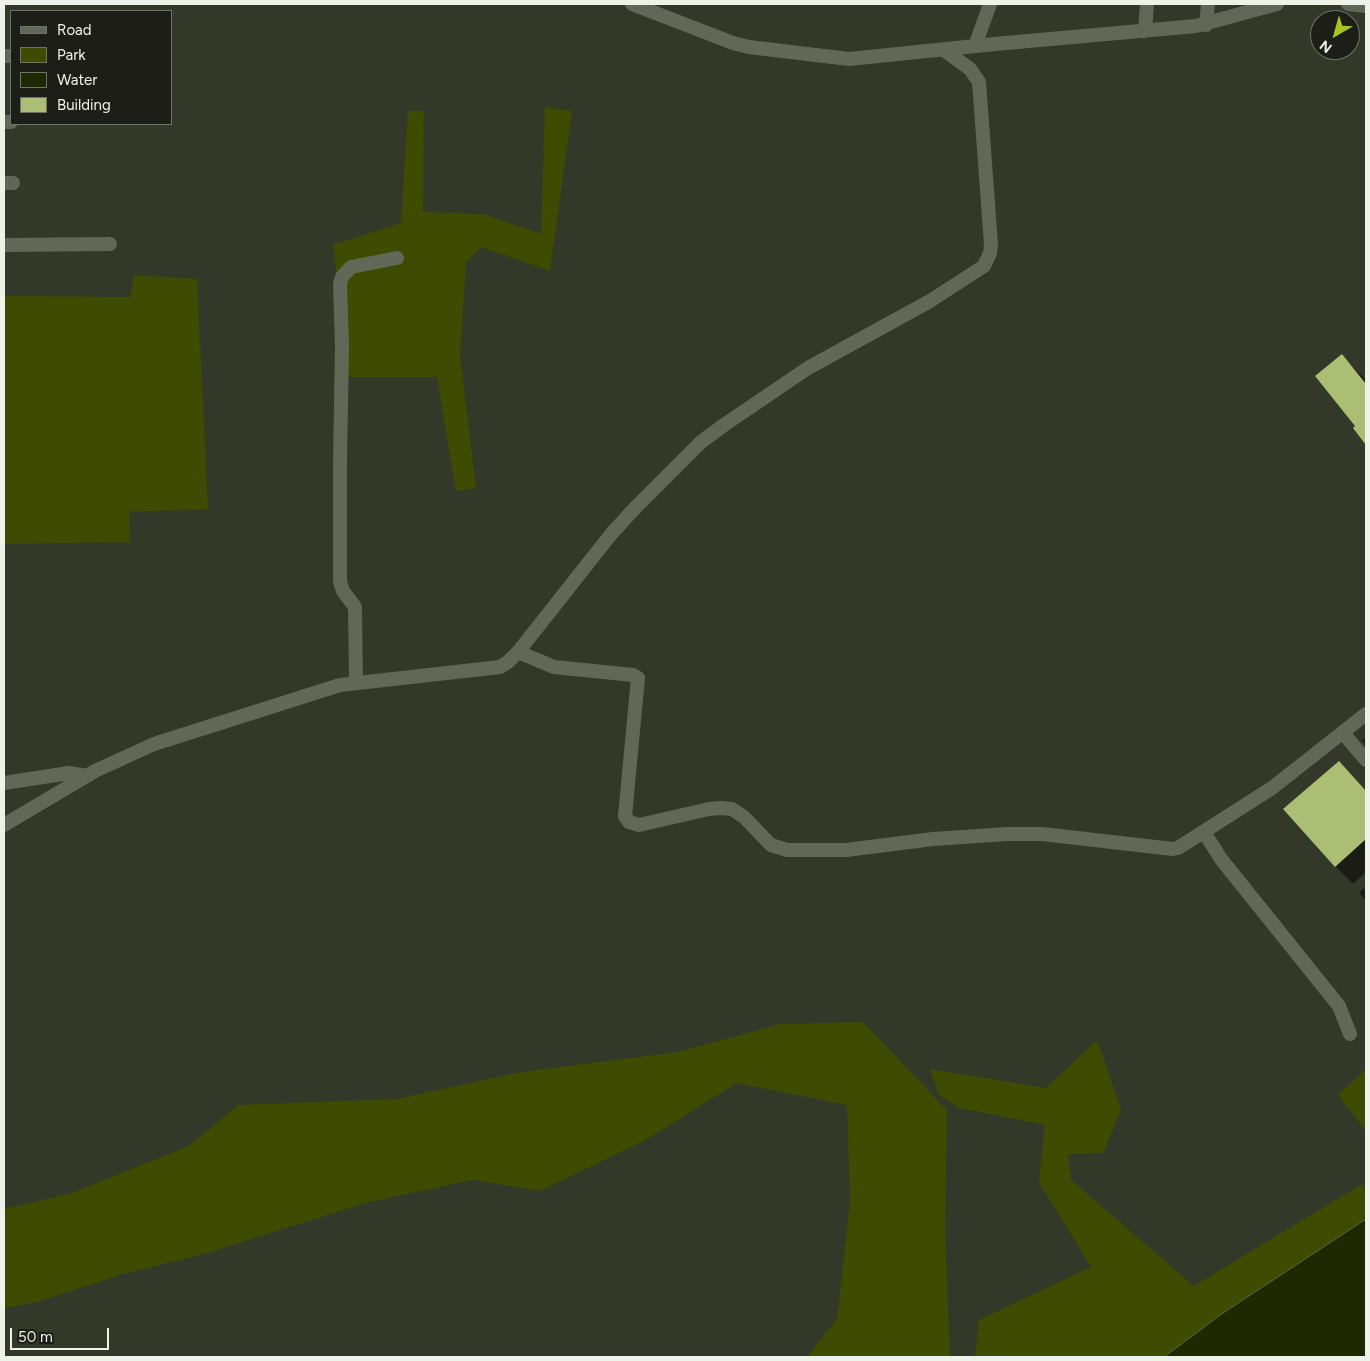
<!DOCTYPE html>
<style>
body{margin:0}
#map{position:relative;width:1370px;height:1361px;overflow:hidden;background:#343829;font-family:Figtree,sans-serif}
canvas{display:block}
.frame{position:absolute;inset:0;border:5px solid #eff2e8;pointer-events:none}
.legend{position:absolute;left:10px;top:10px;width:162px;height:115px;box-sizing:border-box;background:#1c1e17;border:1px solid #70736b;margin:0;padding:6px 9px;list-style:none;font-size:15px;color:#eff2e8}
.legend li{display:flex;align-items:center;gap:10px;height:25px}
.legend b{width:25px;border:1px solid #70736b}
.north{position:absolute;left:1310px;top:10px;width:50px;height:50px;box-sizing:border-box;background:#1c1e17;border:1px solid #70736b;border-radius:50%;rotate:218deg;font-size:14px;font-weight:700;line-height:20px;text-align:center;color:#eff2e8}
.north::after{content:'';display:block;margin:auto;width:18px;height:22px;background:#a8c71d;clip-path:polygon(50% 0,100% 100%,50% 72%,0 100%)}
.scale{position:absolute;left:10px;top:1328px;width:99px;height:22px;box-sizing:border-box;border:2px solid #eff2e8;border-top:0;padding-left:6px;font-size:15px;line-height:18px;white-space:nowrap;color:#eff2e8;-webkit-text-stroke:4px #1c1e17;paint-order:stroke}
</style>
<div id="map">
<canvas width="1370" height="1361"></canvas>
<div class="frame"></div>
<ul class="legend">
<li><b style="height:6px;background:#636757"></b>Road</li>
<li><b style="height:14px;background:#3e4b00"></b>Park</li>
<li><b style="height:14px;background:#202802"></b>Water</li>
<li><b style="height:14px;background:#abbe74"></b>Building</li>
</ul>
<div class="north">N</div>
<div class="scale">50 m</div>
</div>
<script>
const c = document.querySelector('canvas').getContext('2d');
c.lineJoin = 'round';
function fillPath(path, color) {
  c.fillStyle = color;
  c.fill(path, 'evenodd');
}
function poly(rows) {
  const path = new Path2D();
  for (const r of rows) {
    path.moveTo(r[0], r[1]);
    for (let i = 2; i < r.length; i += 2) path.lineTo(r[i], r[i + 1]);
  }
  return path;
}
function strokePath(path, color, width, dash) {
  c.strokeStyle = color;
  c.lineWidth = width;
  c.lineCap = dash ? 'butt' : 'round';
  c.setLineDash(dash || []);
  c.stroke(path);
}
const green = poly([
 [545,107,572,111,550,271,481,247,466,263,460,356,476,488,456,491,437,377,349,377,333,245,401,223,408,111,424,111,423,212,483,214,541,234],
 [134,275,197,279,208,509,129,512,130,542,4,544,4,296,130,297],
 [863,1022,947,1110,945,1231,950,1357,807,1357,837,1319,850,1201,847,1105,737,1083,644,1141,540,1191,473,1180,369,1202,207,1253,123,1274,37,1302,4,1308,4,1209,69,1194,189,1146,238,1105,397,1099,521,1072,678,1052,780,1024],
 [1097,1040,1121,1110,1103,1153,1068,1154,1071,1180,1194,1286,1362,1184,1366,1189,1366,1230,1182,1357,975,1357,979,1320,1091,1267,1039,1182,1045,1125,959,1108,939,1095,930,1069,1046,1088],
 [1366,1069,1366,1131,1338,1095]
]);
const water = poly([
 [1366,1219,1366,1357,1164,1357,1223,1313,1366,1219]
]);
const shadow = poly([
 [1342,356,1366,380,1366,443,1355,428,1357,427],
 [1366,737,1366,745,1362,740],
 [1339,763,1366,791,1366,872,1353,884,1335,866],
 [1366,886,1366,901,1359,893]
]);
const building = poly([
 [1342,354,1366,384,1366,445,1353,428,1355,426,1315,376],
 [1339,761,1366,791,1366,839,1335,867,1283,809]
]);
const minor = poly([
 [632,4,733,43,749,47,849,59,995,44,1196,26,1277,4],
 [1348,4,1366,6],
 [1206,25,1208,4],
 [1145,31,1147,4],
 [975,46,990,4],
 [4,56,11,56],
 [4,122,11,122],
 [4,183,13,183],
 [4,245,110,244],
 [518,652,554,667,633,675,638,678,625,816,629,822,639,825,709,809,720,808,732,809,744,817,771,845,787,850,846,850,933,839,1007,834,1042,834,1173,849,1178,848,1272,788,1366,714],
 [356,683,355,607,343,591,340,582,340,463,342,346,340,284,342,277,351,267,397,258],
 [1343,733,1366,760],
 [4,783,69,773,87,776],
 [4,825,95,771,154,744,340,685,500,667,508,662,518,652,612,533,636,507,701,442,724,425,808,368,930,301,984,266,990,253,991,244,979,82,970,69,944,50],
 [1204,832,1221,859,1339,1006,1350,1034]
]);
fillPath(green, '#3e4b00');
fillPath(water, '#202802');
strokePath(water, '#5e6547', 1);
fillPath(shadow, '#0007');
fillPath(building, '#abbe74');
strokePath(minor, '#636757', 14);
</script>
